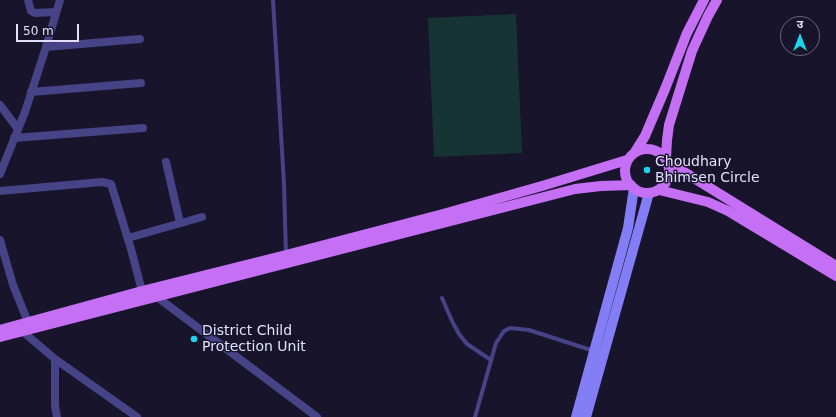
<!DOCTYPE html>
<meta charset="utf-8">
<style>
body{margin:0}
#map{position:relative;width:836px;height:417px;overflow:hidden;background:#18142b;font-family:"DejaVu Sans","Noto Sans Devanagari",sans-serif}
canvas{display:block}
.north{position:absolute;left:780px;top:16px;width:40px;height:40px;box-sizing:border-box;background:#18142b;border:1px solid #69667f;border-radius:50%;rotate:0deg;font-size:11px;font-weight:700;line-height:16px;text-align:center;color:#e3e0fd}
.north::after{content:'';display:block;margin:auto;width:14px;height:18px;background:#1bd5ed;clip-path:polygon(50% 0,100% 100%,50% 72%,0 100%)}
.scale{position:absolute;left:16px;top:24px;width:63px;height:18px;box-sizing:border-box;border:2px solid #e3e0fd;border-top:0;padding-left:5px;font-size:12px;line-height:14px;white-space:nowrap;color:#e3e0fd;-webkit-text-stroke:3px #18142b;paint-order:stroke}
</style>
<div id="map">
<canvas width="836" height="417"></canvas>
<div class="north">उ</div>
<div class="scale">50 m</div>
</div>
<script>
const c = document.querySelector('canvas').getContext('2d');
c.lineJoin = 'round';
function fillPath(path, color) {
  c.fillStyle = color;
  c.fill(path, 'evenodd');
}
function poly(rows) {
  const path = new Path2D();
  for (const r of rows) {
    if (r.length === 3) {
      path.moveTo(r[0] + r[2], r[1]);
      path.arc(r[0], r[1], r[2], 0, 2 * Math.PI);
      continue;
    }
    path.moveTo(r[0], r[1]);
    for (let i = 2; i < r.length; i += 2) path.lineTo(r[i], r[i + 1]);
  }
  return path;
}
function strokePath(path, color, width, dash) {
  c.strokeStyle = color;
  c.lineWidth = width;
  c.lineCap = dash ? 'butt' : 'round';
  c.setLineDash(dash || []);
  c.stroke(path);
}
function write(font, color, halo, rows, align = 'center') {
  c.font = font + ' "DejaVu Sans",sans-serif';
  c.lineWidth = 3;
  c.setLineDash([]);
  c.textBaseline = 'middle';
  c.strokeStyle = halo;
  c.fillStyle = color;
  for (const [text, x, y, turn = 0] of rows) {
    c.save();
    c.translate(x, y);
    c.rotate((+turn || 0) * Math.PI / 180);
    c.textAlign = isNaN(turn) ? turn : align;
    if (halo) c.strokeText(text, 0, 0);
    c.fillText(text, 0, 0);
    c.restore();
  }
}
const green = poly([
 [516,14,522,153,434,157,428,18]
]);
const lane = poly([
 [273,0,284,184,286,255],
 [442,298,452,321,459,334,467,344,491,360],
 [475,417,496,343,504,331,510,328,529,330,594,351]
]);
const street = poly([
 [28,0,31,11,35,13,56,12],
 [46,47,140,39],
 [31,92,141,83],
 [0,105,18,129],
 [14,138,143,128],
 [166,162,180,223],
 [0,174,25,112,46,47,60,0],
 [0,191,102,182,111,184,131,249,142,291],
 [128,238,202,217],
 [0,240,13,285,28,322],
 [157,297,317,417],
 [22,331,55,359,137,417],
 [55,359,55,406,57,417]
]);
const secondary = poly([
 [576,417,628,228,634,188],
 [586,417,649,193]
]);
const primary = poly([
 [647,171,22],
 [635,152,645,136,665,89,687,33,704,0],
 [666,158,667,140,669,125,692,51,708,16,717,0],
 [668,162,836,266],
 [659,190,708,202,728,211,836,276],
 [0,330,142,291,286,255,443,214,542,186,627,160],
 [0,337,575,189,601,186,631,185]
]);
const markers = [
 [647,170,4,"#1bd5ed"],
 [194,339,4,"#1bd5ed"]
];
const poiNames = [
 ["Choudhary",655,162],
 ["Bhimsen Circle",655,178],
 ["District Child",202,331],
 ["Protection Unit",202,347]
];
fillPath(green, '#173434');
strokePath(lane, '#464386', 4);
strokePath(street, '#464386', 8);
strokePath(secondary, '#837ef5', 10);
strokePath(primary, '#c46ff4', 10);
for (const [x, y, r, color] of markers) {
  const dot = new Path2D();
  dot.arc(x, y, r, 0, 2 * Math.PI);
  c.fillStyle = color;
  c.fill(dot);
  strokePath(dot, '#18142b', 1.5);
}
write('14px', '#e3e0fd', '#18142b', poiNames, 'left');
</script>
